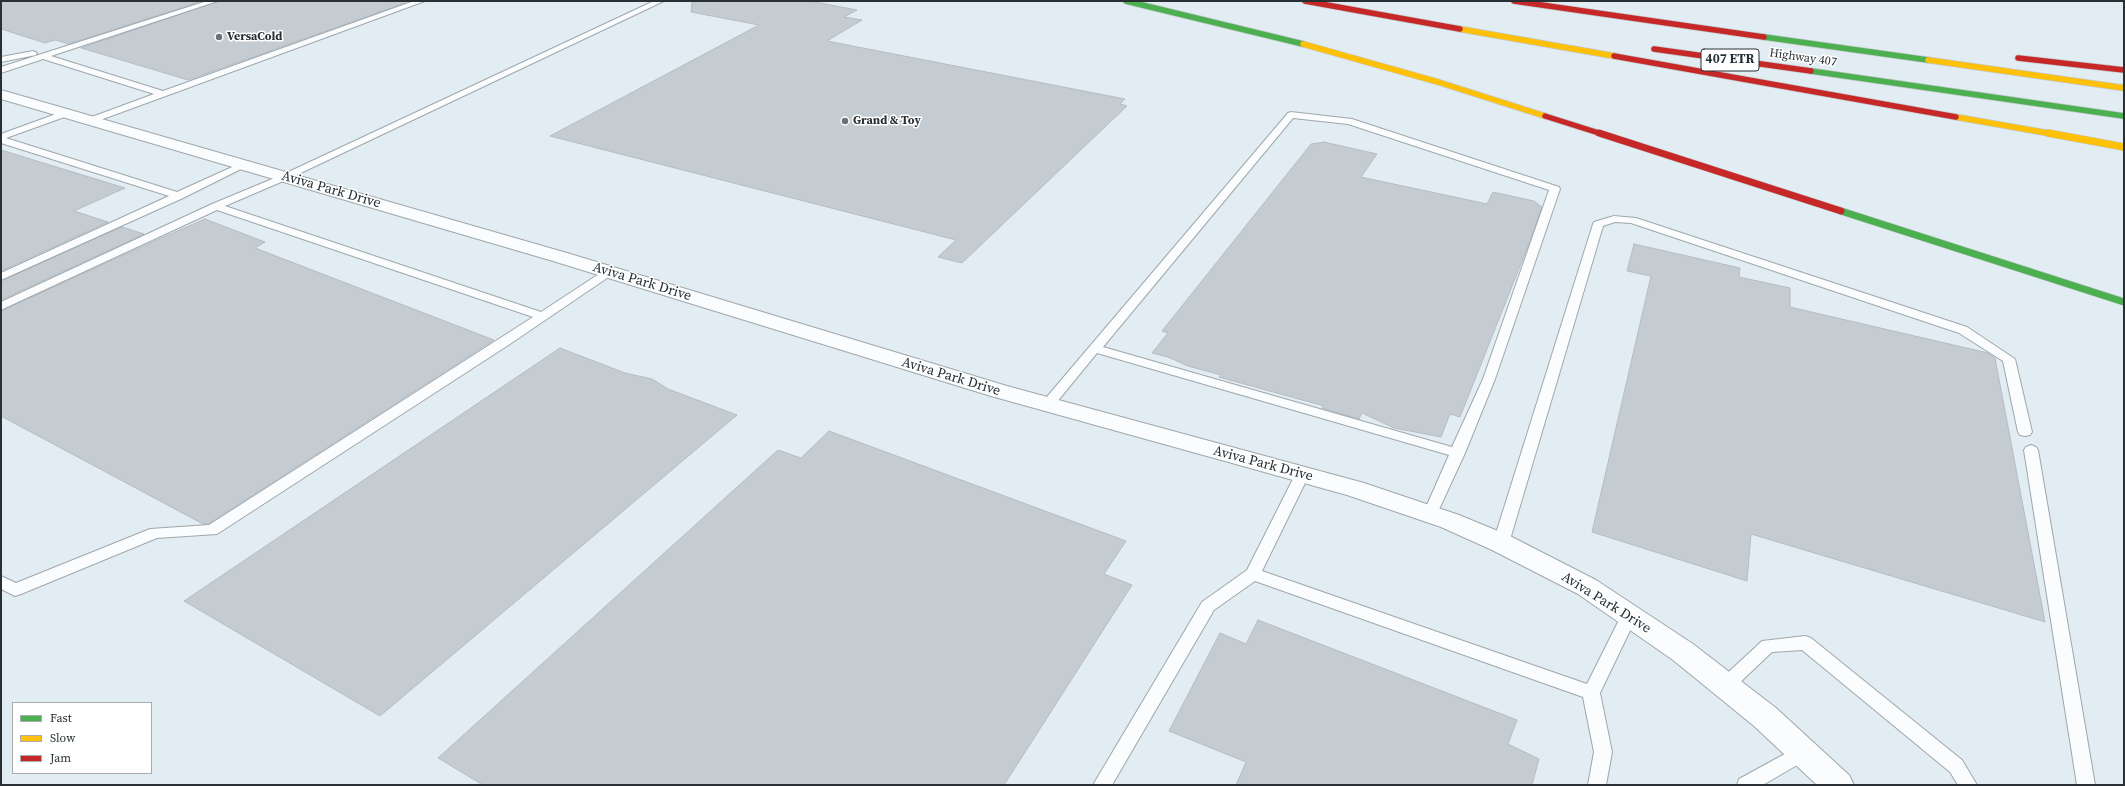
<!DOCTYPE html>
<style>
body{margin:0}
#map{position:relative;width:2125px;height:786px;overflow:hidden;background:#e2edf3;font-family:"Source Serif 4",serif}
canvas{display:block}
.frame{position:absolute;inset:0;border:2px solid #283034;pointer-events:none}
.legend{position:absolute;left:12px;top:702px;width:140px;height:72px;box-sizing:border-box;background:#fff;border:1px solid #a9acae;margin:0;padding:5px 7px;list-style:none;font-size:12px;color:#283034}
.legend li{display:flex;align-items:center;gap:8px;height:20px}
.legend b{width:20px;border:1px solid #a9acae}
</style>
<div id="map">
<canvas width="2125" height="786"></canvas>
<div class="frame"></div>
<ul class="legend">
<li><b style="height:5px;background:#4caf50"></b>Fast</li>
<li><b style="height:5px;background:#ffc107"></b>Slow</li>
<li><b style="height:5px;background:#c62828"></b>Jam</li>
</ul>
</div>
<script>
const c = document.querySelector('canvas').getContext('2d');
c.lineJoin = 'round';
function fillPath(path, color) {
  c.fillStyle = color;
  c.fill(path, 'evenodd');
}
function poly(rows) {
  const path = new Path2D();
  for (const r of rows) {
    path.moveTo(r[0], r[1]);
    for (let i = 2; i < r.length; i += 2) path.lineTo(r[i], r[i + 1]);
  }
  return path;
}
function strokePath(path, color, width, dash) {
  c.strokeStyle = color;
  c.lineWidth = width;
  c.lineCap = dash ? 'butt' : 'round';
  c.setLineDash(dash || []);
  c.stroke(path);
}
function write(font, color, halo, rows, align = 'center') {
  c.font = font + ' "Source Serif 4",serif';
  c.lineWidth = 3;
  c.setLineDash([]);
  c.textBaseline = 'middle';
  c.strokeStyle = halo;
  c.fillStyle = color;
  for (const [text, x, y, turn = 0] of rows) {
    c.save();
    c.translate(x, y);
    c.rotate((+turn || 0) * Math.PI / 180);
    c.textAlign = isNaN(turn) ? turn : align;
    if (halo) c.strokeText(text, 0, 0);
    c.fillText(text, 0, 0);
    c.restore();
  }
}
const building = poly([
 [1,1,202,1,69,44,55,40,45,43,1,29,1,1],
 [219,1,405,1,405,3,188,80,81,48,219,1],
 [692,1,810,1,857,10,844,17,862,20,827,41,1125,99,1120,104,1127,106,962,263,938,257,956,240,550,136,759,25,691,12,692,1],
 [1324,142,1377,154,1361,177,1487,204,1493,192,1534,201,1542,207,1528,246,1460,417,1450,414,1441,437,1394,428,1362,413,1359,419,1322,408,1324,406,1219,377,1221,375,1188,366,1168,357,1152,353,1168,333,1162,331,1311,144,1324,142],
 [1,150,125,188,74,211,108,222,1,271,1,150],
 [205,219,265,242,255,248,494,340,208,524,203,524,1,416,1,311,159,239,205,219],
 [122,227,144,234,1,300,1,281,122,227],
 [1634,244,1740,268,1739,277,1790,288,1790,307,1988,353,1995,358,2045,622,1751,534,1747,581,1592,532,1651,276,1627,271,1634,244],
 [560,348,625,373,652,379,668,389,737,415,380,716,184,601,560,348],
 [829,431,1126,541,1104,574,1132,585,1004,785,483,785,438,758,778,450,801,458,829,431],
 [1258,620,1517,720,1508,744,1539,759,1532,785,1236,785,1246,762,1169,731,1220,633,1246,644,1258,620]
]);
const lane = poly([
 [207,1,218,1,51,56,163,91,414,1,425,1,92,123,87,120,89,118,154,94,43,59,1,73,1,67,207,1],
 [654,1,664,1,288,179,225,206,541,312,605,270,613,270,615,272,613,274,510,344,217,534,157,538,21,594,15,596,1,589,1,576,16,583,150,529,209,525,533,317,217,210,5,308,1,310,1,302,212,204,282,175,654,1],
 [33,51,37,53,36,55,1,62,1,57,33,51],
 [67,110,70,111,70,115,6,138,177,192,241,163,247,163,249,165,183,198,1,280,1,273,169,196,1,143,1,134,67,110],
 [1291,112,1352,119,1559,187,1560,189,1495,379,1465,453,1435,518,1430,519,1425,518,1423,514,1449,455,1097,353,1052,408,1042,408,1040,405,1288,113,1291,112],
 [1293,118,1348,124,1549,190,1483,379,1452,447,1103,347,1293,118],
 [1614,216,1636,218,1967,327,2015,359,2032,432,2030,435,2025,436,2020,435,2018,432,2003,361,1959,333,1631,223,1615,222,1603,226,1509,543,1506,547,1501,548,1496,547,1493,543,1593,224,1594,222,1614,216],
 [2031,445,2036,447,2038,450,2095,785,2077,785,2024,450,2026,447,2031,445],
 [1302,470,1307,472,1309,475,1262,571,1587,684,1623,612,1629,610,1635,612,1637,616,1600,693,1612,752,1606,785,1588,785,1594,752,1583,697,1255,581,1214,610,1112,785,1093,785,1202,602,1247,570,1295,475,1297,472,1302,470],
 [1805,636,1811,638,1962,760,1977,785,1958,785,1950,772,1802,650,1772,652,1732,690,1726,692,1720,690,1717,685,1720,680,1762,641,1805,636],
 [1803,744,1809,746,1812,752,1809,758,1763,785,1737,785,1739,779,1803,744]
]);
const street = poly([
 [1,90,567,253,1007,386,1364,483,1459,515,1510,536,1596,580,1693,644,1776,708,1849,775,1854,785,1817,785,1754,726,1673,660,1578,594,1492,550,1441,527,1347,495,991,396,553,261,1,99,1,90]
]);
const fastFar1 = poly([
 [1126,1,1303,44],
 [1764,37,1928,60],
 [1811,71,2124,116]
]);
const fast = poly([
 [1841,211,2124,302]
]);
const slowFar1 = poly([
 [1460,29,1614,56],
 [1303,44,1438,82,1545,116],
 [1928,60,2124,88],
 [1956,117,2053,134]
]);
const slow = poly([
 [2048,133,2124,147]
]);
const jamFar1 = poly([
 [1305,1,1460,29],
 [1514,1,1764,37],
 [1654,49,1811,71],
 [1614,56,1956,117],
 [2018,58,2124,70],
 [1545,116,1602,134]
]);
const jam = poly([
 [1599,133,1841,211]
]);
const markers = [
 [219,37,4,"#697277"],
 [845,121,4,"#697277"]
];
const farPoinames = [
 ["VersaCold",227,37],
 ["Grand & Toy",853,121]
];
const farStreetnames = [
 ["Highway 407",1803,58,8]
];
const shields = [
 [1730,60,58]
];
const shieldNames = [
 ["407 ETR",1730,60]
];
const streetNames = [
 ["Aviva Park Drive",331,190,16],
 ["Aviva Park Drive",642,282,17],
 ["Aviva Park Drive",951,377,17],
 ["Aviva Park Drive",1263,464,15],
 ["Aviva Park Drive",1606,603,32]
];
fillPath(building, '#c4cbd1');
strokePath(building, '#b4bcc1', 1);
strokePath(lane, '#9ea7ac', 2);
strokePath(street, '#9ea7ac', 2);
strokePath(fastFar1, '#c2c7ca', 7);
strokePath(fast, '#c2c7ca', 8);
strokePath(slowFar1, '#c2c7ca', 7);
strokePath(slow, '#c2c7ca', 8);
strokePath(jamFar1, '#c2c7ca', 7);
strokePath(jam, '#c2c7ca', 8);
fillPath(lane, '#fbfcfd');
fillPath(street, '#fbfcfd');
strokePath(fastFar1, '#4caf50', 5.5);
strokePath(fast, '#4caf50', 7);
strokePath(slowFar1, '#ffc107', 5.5);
strokePath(slow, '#ffc107', 7);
strokePath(jamFar1, '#c62828', 5.5);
strokePath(jam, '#c62828', 7);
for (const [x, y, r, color] of markers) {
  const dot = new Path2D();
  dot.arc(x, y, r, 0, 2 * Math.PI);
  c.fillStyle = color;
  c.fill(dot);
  strokePath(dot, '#fff', 1.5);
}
write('bold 12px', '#283034', '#fff', farPoinames, 'left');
write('12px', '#283034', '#fff', farStreetnames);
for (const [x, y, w] of shields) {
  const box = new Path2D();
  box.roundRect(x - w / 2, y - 11, w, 22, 3);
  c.fillStyle = '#fff';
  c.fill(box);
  strokePath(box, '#283034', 1);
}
write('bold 13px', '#283034', null, shieldNames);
write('14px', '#283034', '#fff', streetNames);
</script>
